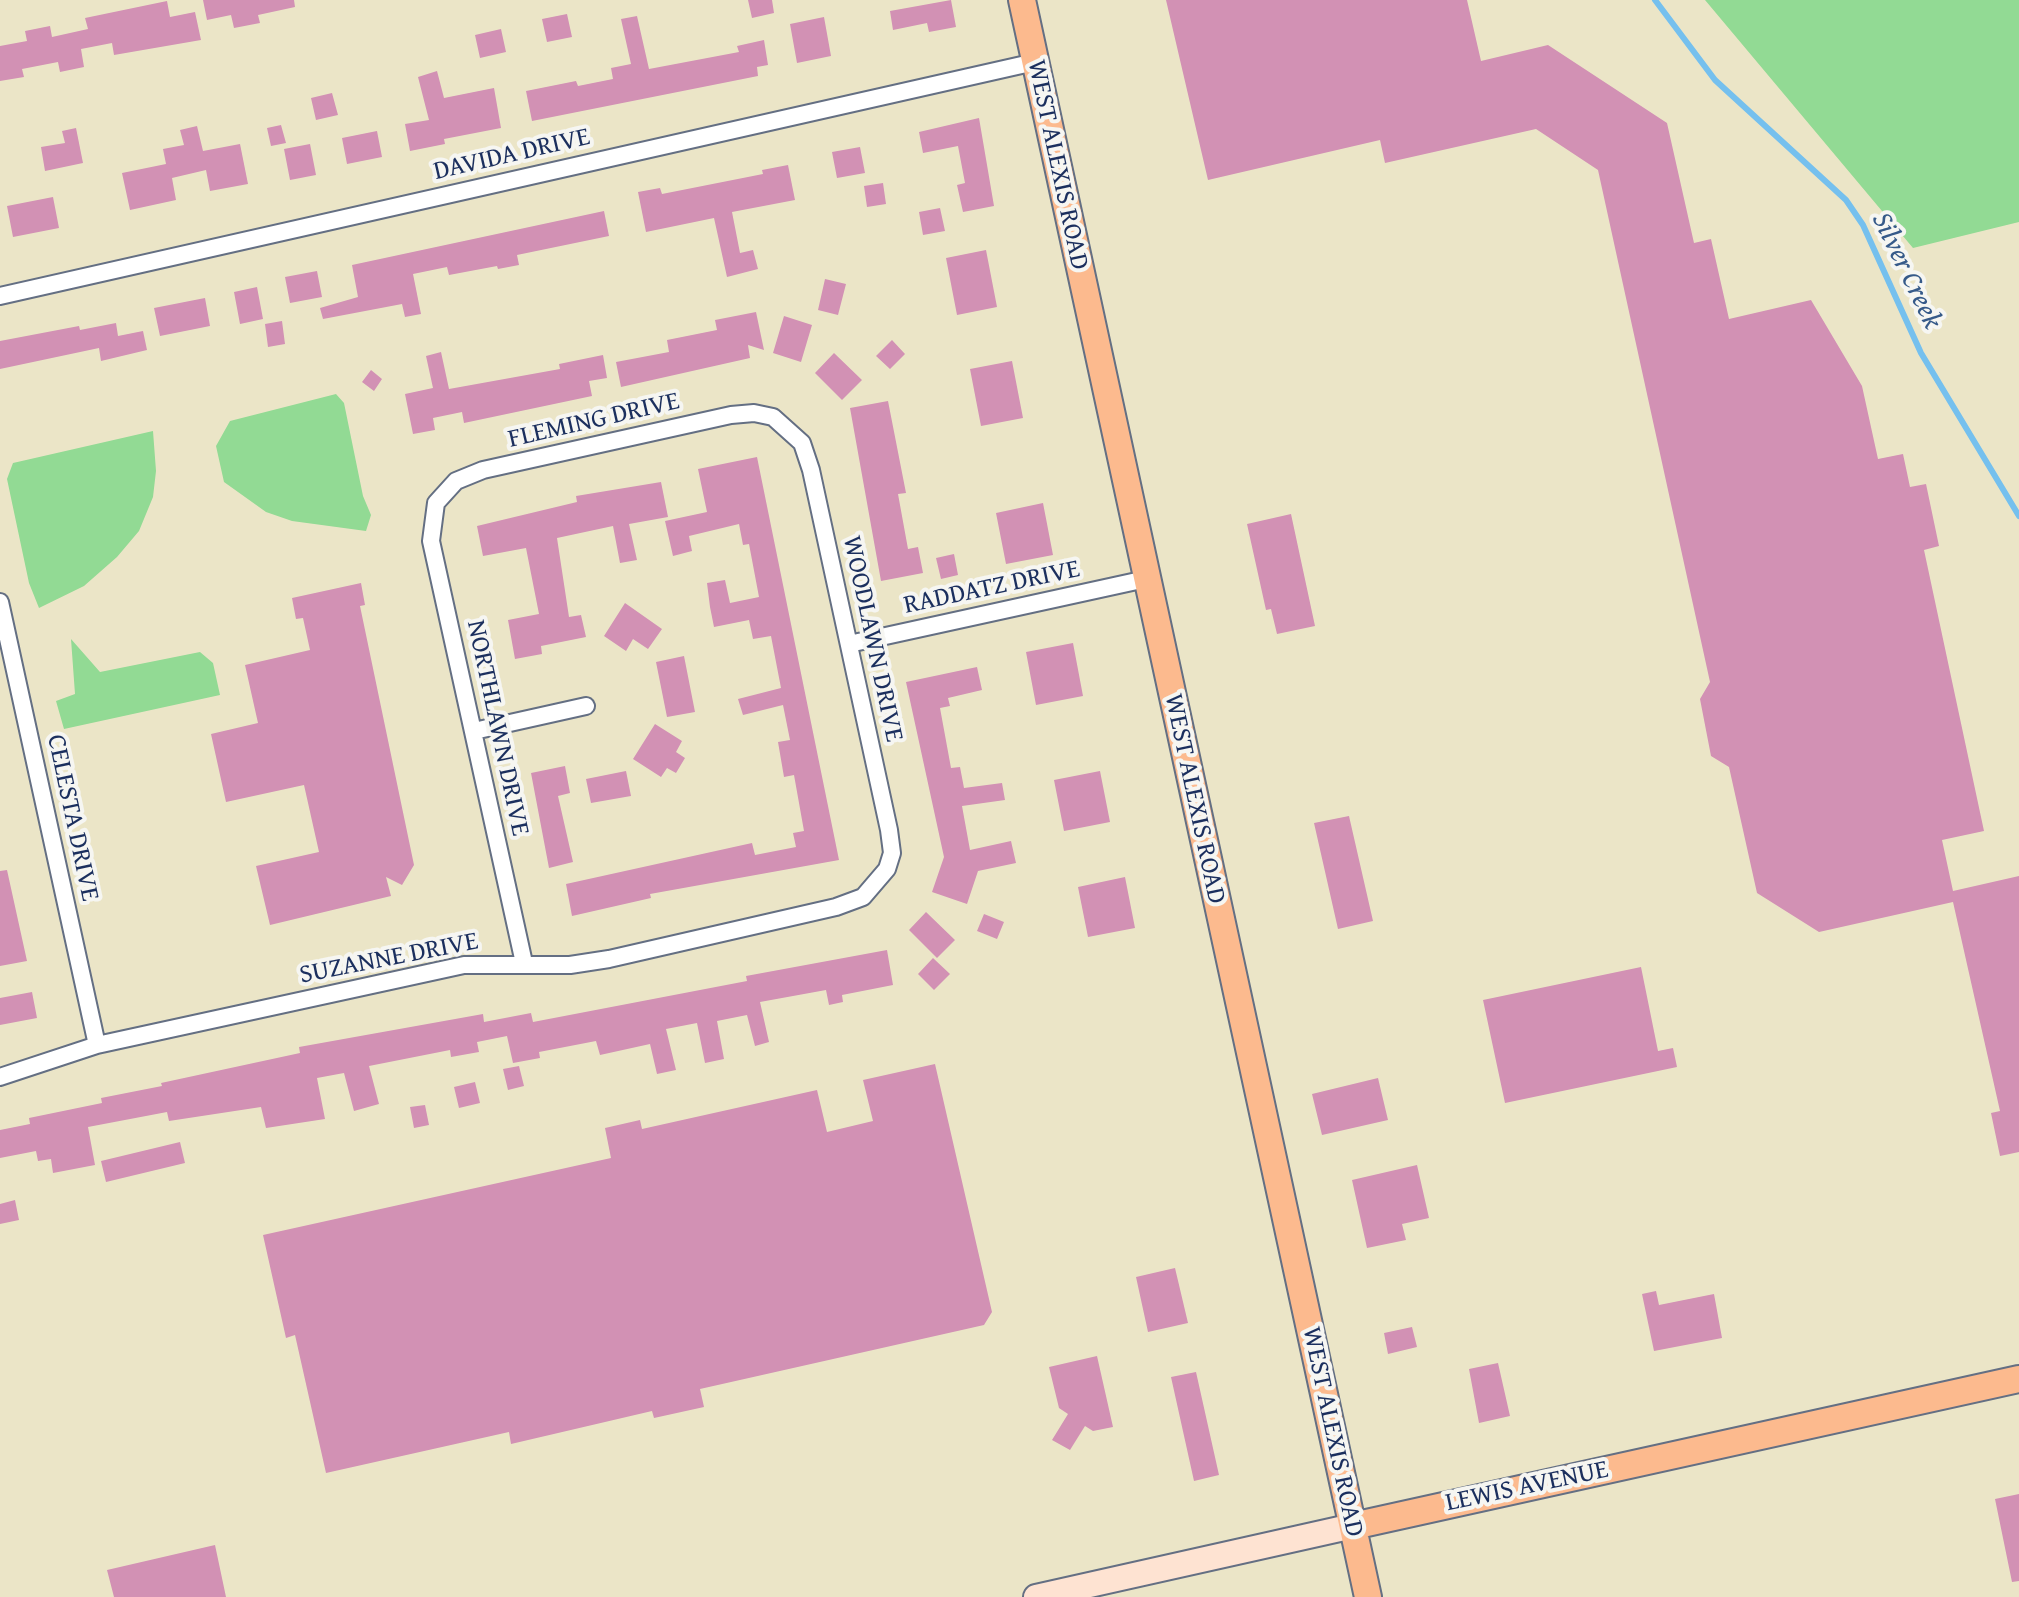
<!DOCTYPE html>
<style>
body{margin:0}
canvas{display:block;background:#ebe5c7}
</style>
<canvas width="2019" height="1597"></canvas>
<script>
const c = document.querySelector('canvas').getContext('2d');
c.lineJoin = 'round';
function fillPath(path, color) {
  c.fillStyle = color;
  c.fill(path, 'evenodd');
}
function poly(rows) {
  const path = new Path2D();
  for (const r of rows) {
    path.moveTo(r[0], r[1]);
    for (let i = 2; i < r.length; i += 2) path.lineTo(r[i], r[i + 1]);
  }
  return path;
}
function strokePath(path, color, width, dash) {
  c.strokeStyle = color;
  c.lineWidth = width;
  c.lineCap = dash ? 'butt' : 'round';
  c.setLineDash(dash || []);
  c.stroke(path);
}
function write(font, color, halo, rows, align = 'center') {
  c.font = font + ' "Gentium Book Plus",serif';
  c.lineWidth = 8;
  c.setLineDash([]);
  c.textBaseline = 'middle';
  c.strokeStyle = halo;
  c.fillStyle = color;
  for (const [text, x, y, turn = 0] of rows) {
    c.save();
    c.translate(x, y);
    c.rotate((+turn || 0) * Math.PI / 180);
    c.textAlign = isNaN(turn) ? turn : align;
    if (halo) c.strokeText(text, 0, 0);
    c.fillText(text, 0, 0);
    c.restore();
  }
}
const green = poly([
 [1705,0,2019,0,2019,222,1913,248],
 [336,394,344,403,363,496,371,515,366,531,292,521,266,512,224,482,216,446,230,421],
 [153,431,156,471,153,497,139,531,117,557,84,586,39,608,29,583,7,479,13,463],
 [71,639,100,672,200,652,213,663,220,695,64,729,56,701,75,694]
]);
const stream = poly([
 [1655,0,1715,80,1846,200,1863,225,1921,353,2019,516]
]);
const building = poly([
 [203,0,294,0,295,7,258,15,260,23,234,28,231,15,207,20],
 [748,0,772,0,774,13,752,18],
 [951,0,956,27,929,32,927,23,893,30,890,11],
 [1166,0,1467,0,1481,61,1548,45,1667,123,1694,243,1711,239,1729,319,1811,300,1862,386,1878,459,1903,454,1910,487,1926,484,1939,546,1924,550,1984,831,1942,840,1953,891,2019,876,2019,1152,2000,1156,1991,1113,2000,1111,1953,902,1819,932,1757,893,1729,767,1711,756,1700,699,1710,682,1598,170,1536,129,1385,163,1380,140,1208,180],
 [167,1,170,17,195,12,201,40,114,55,112,43,81,49,84,67,60,72,58,62,22,69,24,77,0,81,0,46,27,41,25,31,50,26,52,37,88,29,85,18],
 [567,14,572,37,547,42,542,19],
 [637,16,649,69,739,52,737,46,764,40,768,65,757,67,758,76,532,121,526,91,576,81,578,86,613,79,611,68,631,64,621,19],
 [824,17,831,56,797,63,790,24],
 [501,29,506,52,480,58,475,35],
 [437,71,444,98,494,88,501,128,444,139,445,144,410,151,405,124,429,120,418,77],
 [332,93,338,115,316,120,311,98],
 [979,118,994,206,963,212,957,185,965,183,958,146,923,153,919,132],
 [281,125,286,143,271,146,267,128],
 [197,126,203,151,240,144,248,184,210,191,206,170,172,178,176,200,130,210,122,173,166,164,163,149,184,145,180,130],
 [76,128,83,163,45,171,41,147,65,143,62,131],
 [377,131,382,157,347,164,342,138],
 [310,144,316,175,290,180,284,149],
 [860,147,865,173,837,178,832,152],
 [788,165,795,200,732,212,740,253,753,250,758,269,727,277,714,218,646,232,638,192,660,188,662,194,763,174,762,170],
 [883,183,886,204,867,207,864,186],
 [53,197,59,228,13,237,7,206],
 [940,208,945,231,923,235,919,212],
 [604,211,609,236,517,255,519,265,498,269,497,266,449,275,447,267,413,274,421,314,405,317,402,304,323,319,320,308,358,297,352,265],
 [986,250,997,307,957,315,946,258],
 [317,271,322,297,290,303,285,277],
 [825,279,846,284,838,315,818,310],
 [257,287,263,319,240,324,234,292],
 [205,298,210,326,160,336,154,308],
 [756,312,764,350,748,345,750,358,621,387,616,362,669,352,667,340,717,330,715,320],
 [784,316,812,325,801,362,773,353],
 [282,321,285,344,268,347,265,324],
 [116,323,118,336,143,331,147,350,101,361,99,348,0,369,0,341,79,326,80,330],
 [892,340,905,354,890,369,876,356],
 [441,352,449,389,560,369,559,364,603,355,607,378,589,381,592,396,464,423,462,412,433,418,435,430,413,434,405,394,433,388,426,356],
 [834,353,862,380,842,400,815,373],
 [1012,361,1023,418,981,426,970,369],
 [371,370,382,379,374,391,362,382],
 [888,401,906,493,898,494,908,549,918,547,923,573,881,581,850,408],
 [757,457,839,860,650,894,651,898,572,916,566,884,752,843,755,855,796,847,793,833,804,831,794,775,784,777,778,742,790,740,783,705,743,715,738,699,781,688,771,636,753,639,749,620,714,627,710,607,707,583,725,580,730,603,759,597,749,544,743,545,739,524,689,536,692,551,673,556,665,521,707,512,698,469],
 [661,482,668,517,629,524,637,560,620,563,613,526,557,538,569,617,581,615,586,637,541,646,542,654,515,659,508,620,539,614,526,548,483,556,477,526,577,502,576,496],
 [1043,503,1053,555,1006,564,996,513],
 [1291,514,1315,626,1277,634,1271,609,1266,610,1247,524],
 [954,554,958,575,941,579,936,558],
 [361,583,365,605,360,606,414,865,402,885,386,877,391,896,270,925,256,866,319,852,304,785,226,802,211,734,258,723,245,665,310,650,303,618,296,619,292,598],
 [625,603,662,629,648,649,633,639,626,651,604,636],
 [1073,643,1083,696,1036,705,1026,652],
 [684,656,695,712,667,717,656,662],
 [977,667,982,690,948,698,950,706,940,708,951,768,960,767,964,788,1002,783,1005,800,962,806,970,850,1011,841,1016,863,978,871,967,904,932,892,944,857,906,682],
 [655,724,682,741,676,752,685,758,676,773,667,768,661,777,633,759],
 [565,766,570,793,558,796,573,862,549,868,531,773],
 [626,771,631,796,591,803,586,779],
 [1100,771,1110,822,1064,831,1054,780],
 [1349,816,1373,921,1338,929,1314,823],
 [7,870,27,961,0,966,0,871],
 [1125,877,1135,928,1088,937,1078,887],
 [926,912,955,940,937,958,909,930],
 [984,914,1004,922,997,939,977,931],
 [887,950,893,985,842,995,843,1002,829,1005,826,990,760,1002,769,1042,755,1046,747,1015,717,1021,724,1059,705,1063,697,1023,666,1029,676,1070,657,1074,650,1044,600,1055,596,1041,539,1052,540,1058,513,1063,507,1036,477,1042,479,1052,451,1057,450,1050,369,1066,379,1104,354,1111,344,1073,317,1078,325,1119,266,1128,261,1107,169,1121,167,1112,88,1127,95,1165,53,1173,51,1159,38,1161,36,1151,0,1158,0,1130,30,1124,29,1118,102,1103,101,1098,162,1086,161,1083,300,1053,299,1047,483,1014,484,1022,531,1013,533,1022,747,981,746,976],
 [933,958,950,974,934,990,918,974],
 [1641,967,1658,1051,1673,1048,1677,1067,1505,1103,1483,1000],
 [32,992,37,1018,0,1025,0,998],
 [935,1064,992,1312,984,1325,700,1389,704,1407,654,1418,652,1411,511,1444,509,1432,326,1473,295,1335,286,1338,263,1235,611,1158,605,1128,640,1120,642,1129,817,1090,827,1132,873,1121,863,1080],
 [519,1066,524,1086,508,1090,503,1069],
 [1378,1078,1388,1120,1322,1135,1312,1094],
 [475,1082,480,1103,459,1108,454,1087],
 [425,1105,429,1125,414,1128,410,1107],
 [180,1142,185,1163,106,1182,101,1161],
 [1417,1165,1429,1218,1402,1224,1406,1240,1367,1248,1352,1180],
 [15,1200,19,1220,0,1224,0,1204],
 [1175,1268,1188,1323,1148,1332,1136,1277],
 [1656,1291,1659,1305,1714,1294,1722,1338,1654,1351,1642,1294],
 [1412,1327,1417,1347,1388,1354,1384,1333],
 [1097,1356,1113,1427,1093,1431,1085,1426,1070,1450,1052,1440,1068,1414,1059,1408,1049,1367],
 [1498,1363,1510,1416,1479,1423,1469,1369],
 [1196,1372,1219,1475,1194,1481,1171,1377],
 [2019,1494,2019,1581,2012,1582,1995,1499],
 [215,1545,226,1597,114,1597,107,1570]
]);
const street = poly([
 [0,296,1035,62],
 [0,602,97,1045],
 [849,644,1146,579],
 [474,731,586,706],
 [0,1077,97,1045,464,965,570,965,609,959,836,907,863,897,887,869,892,853,889,830,811,470,802,443,773,417,754,413,731,415,483,470,456,481,436,503,431,541,524,963]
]);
const secondary = poly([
 [1036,1597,1353,1526]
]);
const primary = poly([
 [1022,0,1368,1597],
 [1353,1526,2019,1379]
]);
const streetNames = [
 ["DAVIDA DRIVE",512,155,-13],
 ["WEST ALEXIS ROAD",1057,165,78],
 ["FLEMING DRIVE",594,421,-13],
 ["RADDATZ DRIVE",992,588,-12],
 ["WOODLAWN DRIVE",872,639,78],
 ["NORTHLAWN DRIVE",497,728,78],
 ["WEST ALEXIS ROAD",1194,799,78],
 ["CELESTA DRIVE",72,818,78],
 ["SUZANNE DRIVE",389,959,-11],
 ["WEST ALEXIS ROAD",1332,1432,78],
 ["LEWIS AVENUE",1527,1487,-12]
];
const waterNames = [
 ["Silver Creek",1906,271,64]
];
fillPath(green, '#92da94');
strokePath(stream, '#75c0ee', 6);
fillPath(building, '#d291b4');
strokePath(street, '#646f83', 20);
strokePath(secondary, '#646f83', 28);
strokePath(primary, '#646f83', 30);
strokePath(street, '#fff', 16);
strokePath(secondary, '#fee3d2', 24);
strokePath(primary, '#fcba8e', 26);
write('26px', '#1b2f5e', '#f6f6f2', streetNames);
write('italic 28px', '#365a89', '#f6f6f2', waterNames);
</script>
